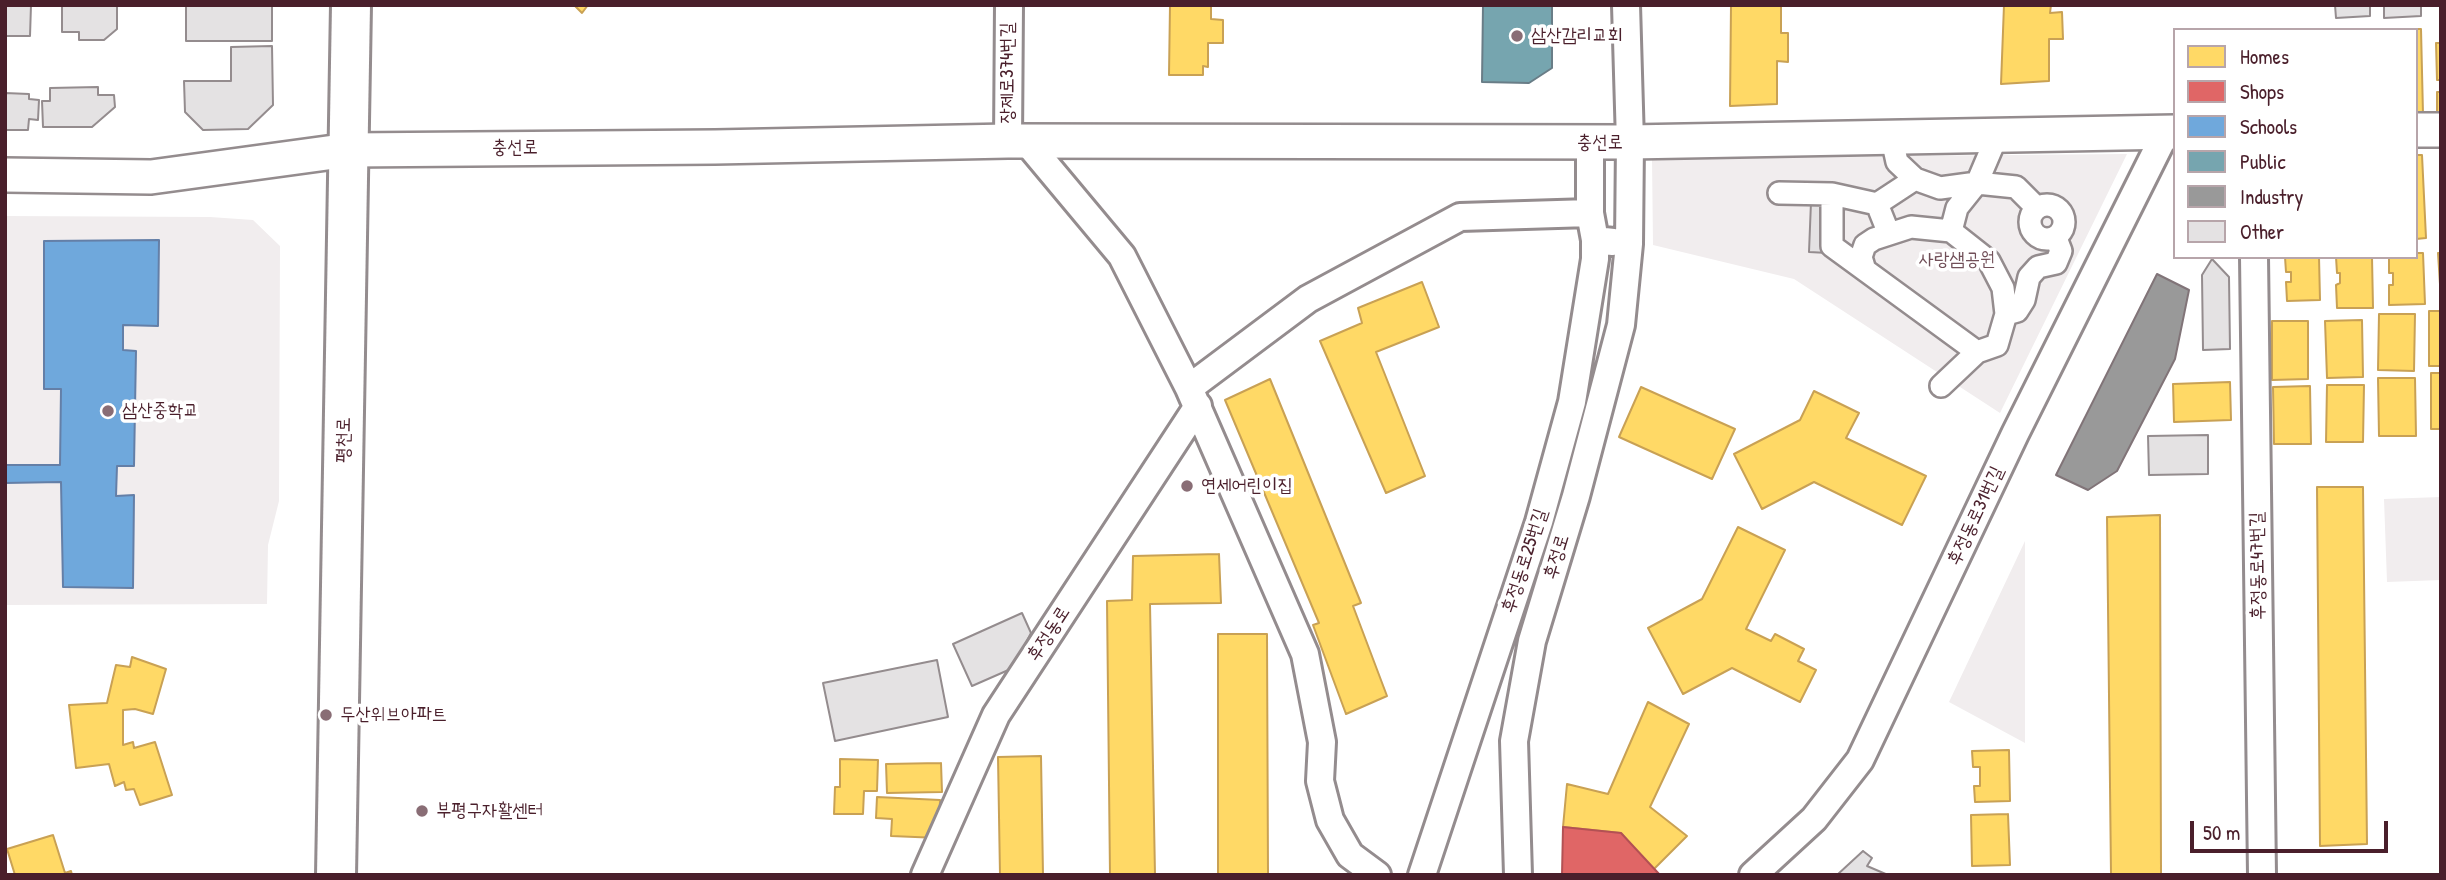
<!DOCTYPE html>
<meta charset="utf-8">
<style>
body{margin:0}
#map{position:relative;width:2446px;height:880px;overflow:hidden;background:#fff;font-family:"Patrick Hand",sans-serif}
canvas{display:block}
.frame{position:absolute;inset:0;border:7px solid #4a1f2b;pointer-events:none}
.legend{position:absolute;left:2173px;top:28px;width:245px;height:231px;box-sizing:border-box;background:#fff;border:2px solid #b7a5aa;margin:0;padding:9px 12px;list-style:none;font-size:21px;color:#4a1f2b}
.legend li{display:flex;align-items:center;gap:14px;height:35px}
.legend b{width:35px;border:2px solid #b7a5aa}
.scale{position:absolute;left:2190px;top:821px;width:198px;height:32px;box-sizing:border-box;border:4px solid #4a1f2b;border-top:0;padding-left:9px;font-size:21px;line-height:24px;white-space:nowrap;color:#4a1f2b;-webkit-text-stroke:5px #fff;paint-order:stroke}
</style>
<div id="map">
<canvas width="2446" height="880"></canvas>
<div class="frame"></div>
<ul class="legend">
<li><b style="height:19px;background:#ffd966"></b>Homes</li>
<li><b style="height:19px;background:#e06666"></b>Shops</li>
<li><b style="height:19px;background:#6fa8dc"></b>Schools</li>
<li><b style="height:19px;background:#76a5af"></b>Public</li>
<li><b style="height:19px;background:#999"></b>Industry</li>
<li><b style="height:19px;background:#e4e2e3"></b>Other</li>
</ul>
<div class="scale">50 m</div>
</div>
<script>
const c = document.querySelector('canvas').getContext('2d');
c.lineJoin = 'round';
function fillPath(path, color) {
  c.fillStyle = color;
  c.fill(path, 'evenodd');
}
function poly(rows) {
  const path = new Path2D();
  for (const r of rows) {
    if (r.length === 3) {
      path.moveTo(r[0] + r[2], r[1]);
      path.arc(r[0], r[1], r[2], 0, 2 * Math.PI);
      continue;
    }
    path.moveTo(r[0], r[1]);
    for (let i = 2; i < r.length; i += 2) path.lineTo(r[i], r[i + 1]);
  }
  return path;
}
function strokePath(path, color, width, dash) {
  c.strokeStyle = color;
  c.lineWidth = width;
  c.lineCap = dash ? 'butt' : 'round';
  c.setLineDash(dash || []);
  c.stroke(path);
}
function write(font, color, halo, rows, align = 'center') {
  c.font = font + ' "Patrick Hand","Poor Story",sans-serif';
  c.lineWidth = 7;
  c.setLineDash([]);
  c.textBaseline = 'middle';
  c.strokeStyle = halo;
  c.fillStyle = color;
  for (const [text, x, y, turn = 0] of rows) {
    c.save();
    c.translate(x, y);
    c.rotate((+turn || 0) * Math.PI / 180);
    c.textAlign = isNaN(turn) ? turn : align;
    if (halo) c.strokeText(text, 0, 0);
    c.fillText(text, 0, 0);
    c.restore();
  }
}
const built = poly([
 [2127,154,2000,413,1794,279,1653,245,1652,158],
 [5,216,210,217,253,220,280,246,279,501,268,545,267,604,5,605],
 [2441,497,2441,580,2387,582,2384,499],
 [2025,541,2025,743,1949,702]
]);
const homes = poly([
 [574,5,588,5,582,13,574,5],
 [1170,5,1211,5,1211,19,1223,20,1223,43,1208,43,1208,67,1203,66,1203,75,1169,75,1170,5],
 [1731,5,1781,5,1781,33,1788,33,1788,62,1777,61,1777,104,1730,106,1731,5],
 [2004,5,2051,5,2050,13,2062,12,2063,39,2049,39,2049,81,2001,84,2004,5],
 [2399,29,2421,29,2423,114,2416,114,2416,30,2399,29],
 [2436,43,2441,43,2441,80,2437,80,2436,43],
 [2437,92,2441,92,2441,114,2437,114,2437,92],
 [2416,155,2422,155,2426,238,2416,239,2416,155],
 [2416,253,2423,253,2425,304,2389,305,2389,285,2393,285,2393,273,2389,273,2389,257,2416,257,2416,253],
 [2438,253,2441,253,2441,300,2438,253],
 [2285,257,2319,257,2320,300,2287,301,2286,282,2291,282,2291,272,2286,272,2285,257],
 [2336,257,2372,257,2373,308,2337,308,2336,285,2340,283,2340,273,2337,273,2336,257],
 [1422,282,1439,327,1376,352,1425,476,1386,493,1320,341,1362,323,1358,308,1422,282],
 [2429,311,2441,311,2441,366,2429,366,2429,311],
 [2379,314,2415,314,2414,371,2378,370,2379,314],
 [2362,320,2363,377,2327,378,2325,321,2362,320],
 [2272,321,2308,321,2308,379,2272,380,2272,321],
 [2431,373,2441,373,2441,429,2431,429,2431,373],
 [2378,378,2415,378,2416,436,2379,436,2378,378],
 [1270,379,1361,603,1353,606,1387,696,1346,714,1313,625,1319,623,1225,400,1270,379],
 [2230,382,2231,420,2174,422,2173,384,2230,382],
 [2327,385,2364,385,2363,442,2326,442,2327,385],
 [2310,386,2311,444,2274,444,2273,387,2310,386],
 [1641,387,1735,429,1712,479,1619,437,1641,387],
 [1814,391,1859,413,1846,438,1926,476,1902,525,1814,482,1762,509,1734,454,1800,420,1814,391],
 [2317,487,2363,487,2367,844,2320,846,2317,487],
 [2160,515,2161,875,2111,875,2107,517,2160,515],
 [1738,527,1785,550,1746,629,1771,641,1775,634,1804,649,1798,661,1816,670,1800,702,1732,668,1683,694,1648,628,1702,599,1738,527],
 [1219,554,1221,603,1150,604,1155,875,1110,875,1107,601,1132,600,1133,556,1219,554],
 [1218,634,1267,634,1268,875,1218,875,1218,634],
 [132,657,166,669,153,714,135,709,123,710,123,745,133,742,134,748,155,742,172,795,140,805,134,789,126,790,124,782,115,786,109,764,76,768,69,705,107,703,116,665,130,667,132,657],
 [1648,702,1689,724,1650,807,1687,836,1653,870,1621,833,1563,827,1567,784,1608,794,1648,702],
 [2009,750,2010,801,1975,802,1974,786,1980,786,1980,767,1973,767,1972,751,2009,750],
 [1041,756,1043,875,1000,875,998,757,1041,756],
 [840,759,878,760,877,791,864,791,863,814,834,814,835,787,840,787,840,759],
 [941,763,942,792,887,793,886,764,941,763],
 [877,797,940,800,939,838,891,836,892,819,876,818,877,797],
 [2008,814,2010,865,1972,866,1971,815,2008,814],
 [53,835,65,873,71,871,72,875,15,875,7,849,53,835]
]);
const shops = poly([
 [1563,827,1621,833,1660,875,1562,875,1563,827]
]);
const schools = poly([
 [159,240,158,326,123,325,123,350,136,351,134,466,117,466,116,496,134,495,133,588,63,587,61,482,5,483,5,465,60,465,61,389,44,389,44,241,159,240]
]);
const public = poly([
 [1483,5,1552,5,1552,68,1529,83,1482,82,1483,5]
]);
const industry = poly([
 [2157,274,2189,290,2175,359,2117,471,2088,490,2056,475,2157,274]
]);
const building = poly([
 [5,5,31,5,30,36,5,36,5,5],
 [62,5,117,5,117,29,104,40,79,40,79,32,62,32,62,5],
 [186,5,272,5,272,41,186,41,186,5],
 [2335,5,2370,5,2370,16,2336,18,2335,5],
 [2384,5,2421,5,2421,16,2384,18,2384,5],
 [272,46,273,105,248,129,203,130,185,112,184,81,231,81,231,47,272,46],
 [98,87,98,95,114,95,115,107,92,127,43,127,42,101,50,101,50,88,98,87],
 [5,93,29,94,29,99,39,100,38,120,29,119,28,130,5,130,5,93],
 [1811,202,1829,202,1828,253,1809,252,1811,202],
 [2212,259,2229,277,2230,349,2203,350,2202,275,2212,259],
 [2208,435,2208,474,2149,475,2148,436,2208,435],
 [1022,613,1031,633,1013,668,972,686,953,644,1022,613],
 [937,660,948,717,835,741,823,683,937,660],
 [1863,851,1872,858,1867,866,1888,875,1837,875,1863,851]
]);
const pedestrian = poly([
 [1892,139,1897,162,1915,179,1940,188,1977,183,1997,136],
 [1779,193,1832,194,1877,204],
 [1832,194,1832,246,1977,352],
 [2047,222,17],
 [1951,231,1957,208,1977,183,2016,187,2036,207],
 [1889,234,1877,204,1915,179],
 [1864,267,1861,257,1865,245,1874,239,1911,227,1951,231,1989,261,2003,288,2006,314,1997,345,1977,352,1941,386],
 [2006,314,2017,311,2024,300,2029,277,2038,267,2056,263,2061,251,2056,238]
]);
const minor = poly([
 [1008,141,1009,5],
 [1026,141,1122,256,1189,388,1305,654,1322,742,1320,781,1330,820,1350,855,1377,875],
 [1590,213,1590,143],
 [2254,257,2262,875],
 [1189,388,1308,299,1460,217,1590,213,1595,240,1613,242],
 [925,875,996,715,1198,406],
 [1422,875,1539,522,1572,402,1595,259,1595,240],
 [1518,875,1514,741,1532,641,1576,496,1621,325,1629,244,1630,142,1626,5],
 [1753,875,1814,819,1860,760,2015,434,2166,132]
]);
const tertiary = poly([
 [2416,130,2441,130],
 [5,175,151,177,349,150,715,147,1008,141,1630,142,2175,132]
]);
const secondary = poly([
 [336,875,351,5]
]);
const markers = [
 [1517,36,7,"#896d75"],
 [108,411,7,"#896d75"],
 [1187,486,7,"#896d75"],
 [326,715,7,"#896d75"],
 [422,811,7,"#896d75"]
];
const poiNames = [
 ["삼산감리교회",1531,36],
 ["삼산중학교",122,411],
 ["연세어린이집",1201,486],
 ["두산위브아파트",340,715],
 ["부평구자활센터",436,811]
];
const streetNames = [
 ["장제로374번길",1008,73,-90],
 ["충선로",1600,143],
 ["충선로",515,148],
 ["평천로",344,440,-89],
 ["후정동로31번길",1976,516,-65],
 ["후정로",1557,557,-73],
 ["후정동로25번길",1525,561,-72],
 ["후정동로47번길",2258,566,-91],
 ["후정동로",1049,634,-57]
];
const parkNames = [
 ["사랑샘공원",1957,260]
];
fillPath(built, '#f1edee');
fillPath(homes, '#ffd966');
strokePath(homes, '#c9a154', 2);
fillPath(shops, '#e06666');
strokePath(shops, '#b35154', 2);
fillPath(schools, '#6fa8dc');
strokePath(schools, '#647fa7', 2);
fillPath(public, '#76a5af');
strokePath(public, '#697d87', 2);
fillPath(industry, '#999');
strokePath(industry, '#817478', 2);
fillPath(building, '#e4e2e3');
strokePath(building, '#948c8e', 2);
strokePath(pedestrian, '#948c8e', 26);
strokePath(minor, '#948c8e', 32);
strokePath(tertiary, '#948c8e', 38);
strokePath(secondary, '#948c8e', 44);
strokePath(pedestrian, '#fff', 21);
strokePath(minor, '#fff', 26);
strokePath(tertiary, '#fff', 33);
strokePath(secondary, '#fff', 38);
for (const [x, y, r, color] of markers) {
  const dot = new Path2D();
  dot.arc(x, y, r, 0, 2 * Math.PI);
  c.fillStyle = color;
  c.fill(dot);
  strokePath(dot, '#fff', 2.5);
}
write('19px', '#4a1f2b', '#fff', poiNames, 'left');
write('19px', '#4a1f2b', '#fff', streetNames);
write('19px', '#714f58', '#fff', parkNames);
</script>
